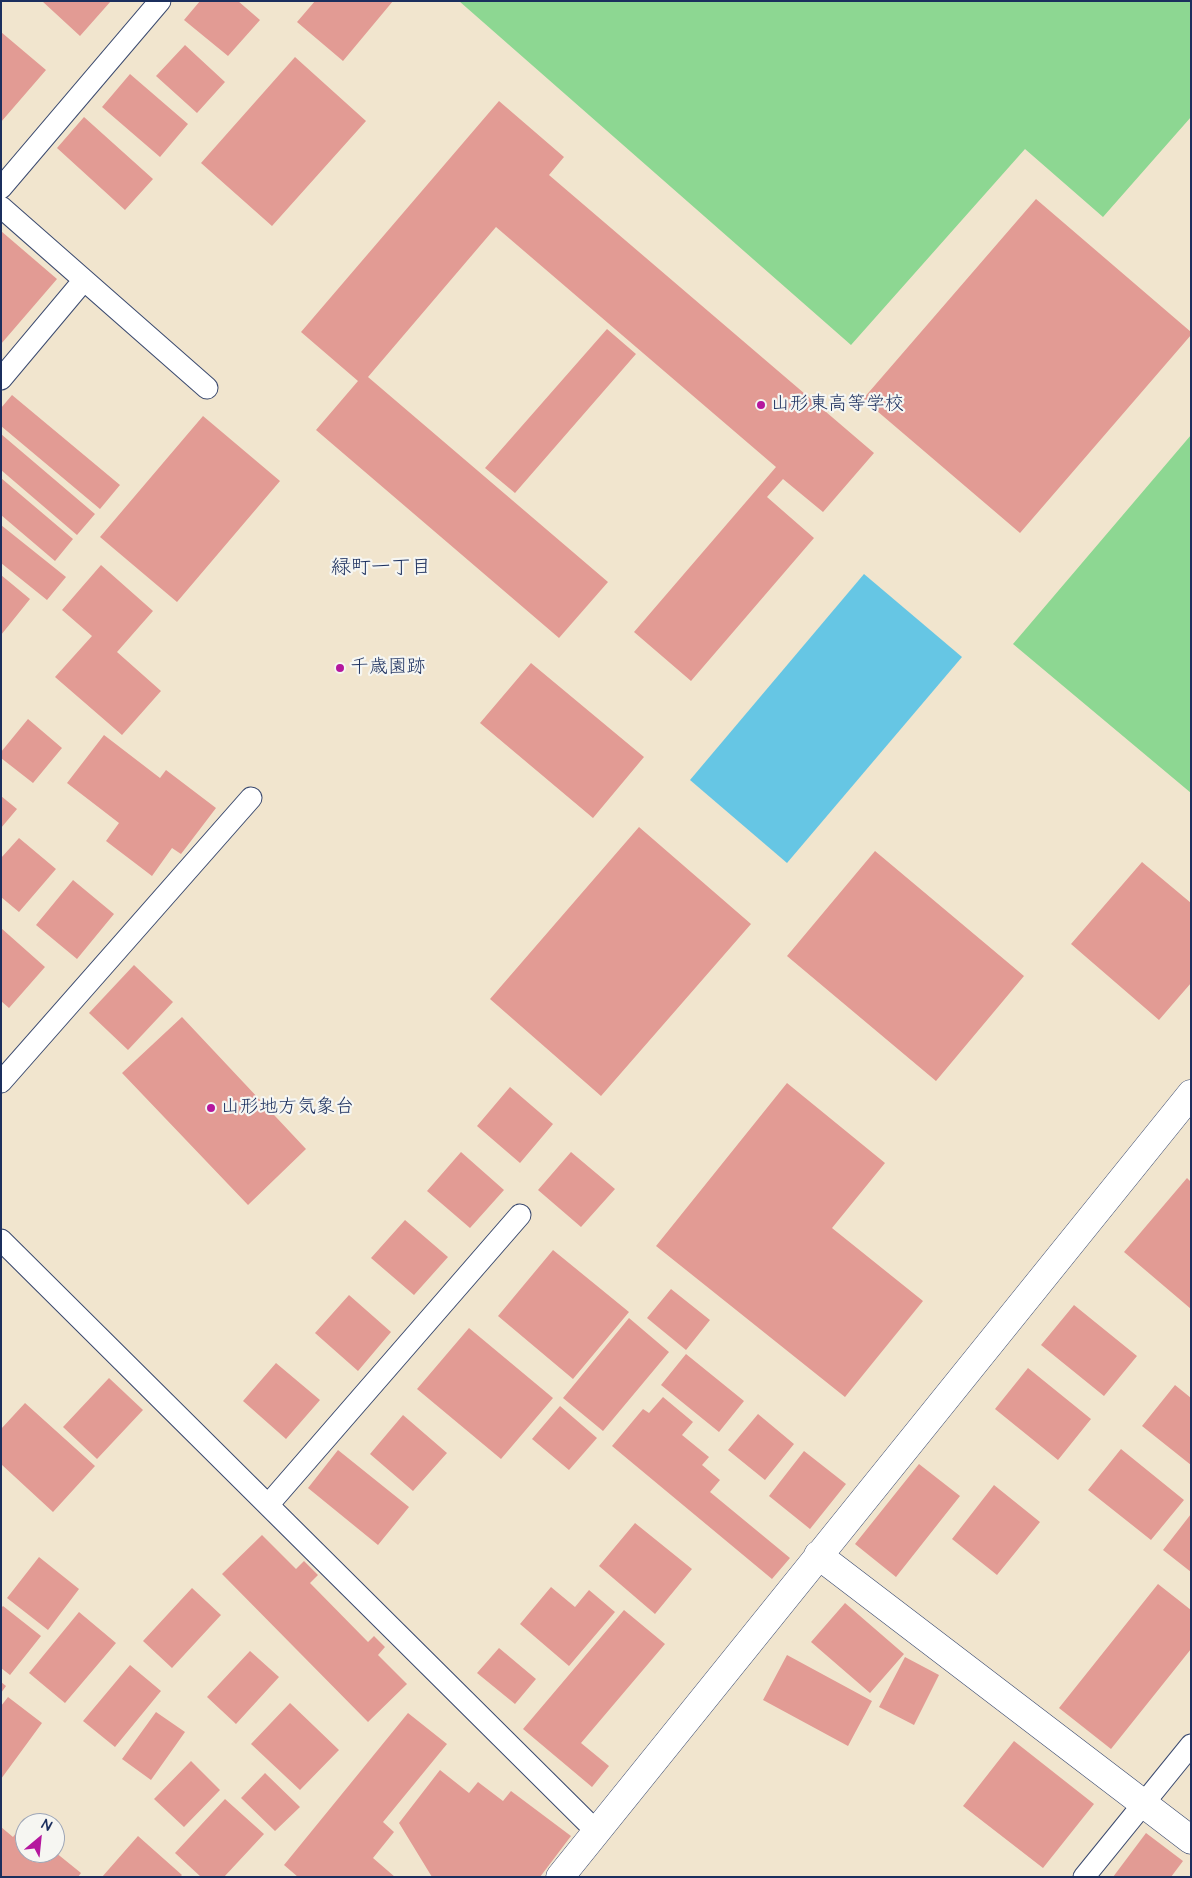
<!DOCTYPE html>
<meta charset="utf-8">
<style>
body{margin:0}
#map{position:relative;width:1192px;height:1878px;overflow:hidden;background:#f1e5ce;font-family:"Architects Daughter",sans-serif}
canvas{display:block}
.frame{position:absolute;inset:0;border:2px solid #1b2f5e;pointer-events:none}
.north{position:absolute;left:15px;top:1813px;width:50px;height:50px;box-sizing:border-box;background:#f6f6f2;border:1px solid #9ea6b7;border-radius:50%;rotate:28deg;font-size:14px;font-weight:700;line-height:20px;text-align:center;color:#1b2f5e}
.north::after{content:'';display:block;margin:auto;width:18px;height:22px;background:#b5179e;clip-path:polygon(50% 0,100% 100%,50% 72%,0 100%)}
</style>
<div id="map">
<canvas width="1192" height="1878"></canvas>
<div class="frame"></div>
<div class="north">N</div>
</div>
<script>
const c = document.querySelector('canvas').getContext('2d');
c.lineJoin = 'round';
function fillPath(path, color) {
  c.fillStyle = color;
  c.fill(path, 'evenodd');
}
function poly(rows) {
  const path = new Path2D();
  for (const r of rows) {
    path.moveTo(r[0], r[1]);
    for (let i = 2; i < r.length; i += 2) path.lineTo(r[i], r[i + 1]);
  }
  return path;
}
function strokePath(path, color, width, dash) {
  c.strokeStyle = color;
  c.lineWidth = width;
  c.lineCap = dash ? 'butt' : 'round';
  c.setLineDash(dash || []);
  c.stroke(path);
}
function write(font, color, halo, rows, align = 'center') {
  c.font = font + ' "Architects Daughter","Klee One",sans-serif';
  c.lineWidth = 4.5;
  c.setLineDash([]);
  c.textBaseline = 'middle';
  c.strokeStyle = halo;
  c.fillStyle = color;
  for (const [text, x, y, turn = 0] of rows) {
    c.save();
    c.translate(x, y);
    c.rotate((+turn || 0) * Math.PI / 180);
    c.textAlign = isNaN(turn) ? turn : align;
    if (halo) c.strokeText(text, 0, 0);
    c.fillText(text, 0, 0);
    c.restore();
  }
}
const green = poly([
 [459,1,1191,1,1191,117,1103,217,1025,149,851,345],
 [1191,435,1191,793,1013,644]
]);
const water = poly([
 [864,574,962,657,787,863,690,780]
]);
const building = poly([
 [42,1,111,1,80,36],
 [200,1,238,1,260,20,228,56,184,20],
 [315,1,393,1,343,61,297,22],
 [1,32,46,70,1,122],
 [185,45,225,82,197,113,156,76],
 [295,57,366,121,272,226,201,163],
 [130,74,188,124,160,157,102,107],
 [499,101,564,157,549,175,874,453,823,512,783,479,767,497,814,538,691,681,634,632,776,467,496,227,368,377,608,582,559,638,316,430,358,381,301,332],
 [84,117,153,179,125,210,57,148],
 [1036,199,1191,332,1191,335,1020,533,863,399],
 [1,231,57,279,1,344],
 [607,329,636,354,515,493,485,468],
 [12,395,120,485,100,509,1,426,1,408],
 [203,416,280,481,177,602,100,537],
 [1,434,95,514,77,535,1,470],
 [1,478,73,539,55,561,1,515],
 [1,525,66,577,47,600,1,563],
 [101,565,153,611,117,652,161,691,122,735,55,677,92,636,62,610],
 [1,575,30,599,1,635],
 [531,663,644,757,593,818,480,723],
 [28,719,62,748,33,783,1,758,1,752],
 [104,735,160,778,166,770,216,808,181,854,172,848,152,876,106,841,119,823,67,783],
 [1,796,17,809,1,828],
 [639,827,751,924,601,1096,490,999],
 [19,838,56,869,19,912,1,897,1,858],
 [875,851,1024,976,936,1081,787,956],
 [1142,862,1191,903,1191,983,1159,1020,1071,944],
 [73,880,114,914,77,959,36,925],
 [1,928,45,967,9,1008,1,1001],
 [134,965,173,1002,128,1050,89,1013],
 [182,1017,306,1149,248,1205,122,1073],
 [787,1083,885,1163,832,1228,923,1301,845,1397,656,1246],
 [510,1087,553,1124,520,1163,477,1126],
 [461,1152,504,1190,470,1228,427,1191],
 [571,1152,615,1189,581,1227,538,1190],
 [1187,1178,1191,1182,1191,1309,1124,1252],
 [405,1220,448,1257,414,1295,371,1258],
 [553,1250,629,1312,573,1379,498,1316],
 [671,1289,710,1320,686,1350,647,1318],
 [349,1295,391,1332,358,1371,315,1333],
 [1074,1305,1137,1356,1104,1396,1041,1345],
 [629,1318,669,1352,603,1431,563,1398],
 [469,1328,553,1398,501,1459,417,1389],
 [686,1354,744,1401,719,1432,661,1385],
 [276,1363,320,1400,286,1439,243,1401],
 [1028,1368,1091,1419,1058,1460,995,1409],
 [109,1378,143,1410,97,1459,63,1427],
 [1175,1385,1191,1398,1191,1465,1142,1426],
 [663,1397,693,1422,682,1435,709,1457,702,1465,720,1480,710,1492,790,1558,772,1579,612,1446,643,1409,649,1413],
 [25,1403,95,1466,53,1512,1,1464,1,1429],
 [560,1406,597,1438,569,1470,532,1439],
 [758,1414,794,1444,765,1480,728,1450],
 [403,1415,447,1453,413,1491,370,1454],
 [1121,1449,1184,1500,1151,1540,1088,1490],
 [338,1450,409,1507,378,1545,308,1488],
 [804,1451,846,1484,810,1529,769,1496],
 [919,1464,960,1496,896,1577,855,1544],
 [994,1485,1040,1522,997,1575,952,1539],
 [1191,1514,1191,1572,1163,1550],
 [635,1523,692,1569,655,1614,599,1566],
 [262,1535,296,1569,304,1561,318,1575,310,1583,368,1642,374,1636,385,1647,378,1655,407,1684,368,1722,222,1574],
 [39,1557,79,1589,48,1630,7,1598],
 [1158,1584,1191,1610,1191,1649,1111,1749,1059,1708],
 [551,1587,575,1607,589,1590,615,1612,569,1666,520,1624],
 [192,1588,221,1615,172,1668,143,1641],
 [845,1603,904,1654,870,1693,811,1642],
 [3,1606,41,1636,10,1675,1,1668,1,1608],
 [624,1610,665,1644,581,1743,609,1766,592,1787,523,1729],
 [79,1612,116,1643,65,1703,29,1673],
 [499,1648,536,1679,515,1704,477,1673],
 [250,1651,279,1677,236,1724,207,1697],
 [787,1655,872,1701,848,1746,763,1700],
 [905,1657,939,1675,914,1725,879,1707],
 [130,1665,161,1691,115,1747,83,1721],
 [1,1682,6,1686,1,1693],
 [8,1697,42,1723,1,1779,1,1706],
 [290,1703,339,1750,300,1790,251,1744],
 [156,1712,185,1732,151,1780,122,1759],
 [408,1713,447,1744,383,1822,394,1832,373,1858,395,1877,298,1877,284,1865],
 [1014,1741,1094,1804,1043,1868,963,1806],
 [191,1761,220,1790,184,1827,154,1799],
 [440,1770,469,1793,478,1782,503,1801,511,1791,571,1836,540,1877,432,1877,399,1823],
 [265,1773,300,1807,275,1831,241,1798],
 [225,1799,264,1834,224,1877,201,1877,175,1853],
 [22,1825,25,1827,25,1853,55,1853,55,1852,81,1873,78,1877,1,1877,1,1827,13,1837],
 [1146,1833,1183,1861,1171,1877,1113,1877],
 [138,1836,182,1875,180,1877,102,1877]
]);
const lane = poly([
 [1,188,160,1],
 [1,207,207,388],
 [1,379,84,280],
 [1,1082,251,798],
 [1,1240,597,1832],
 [268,1505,520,1215],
 [1084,1877,1191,1745]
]);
const street = poly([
 [818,1555,1191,1840],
 [560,1877,1191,1094]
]);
const markers = [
 [761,405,5,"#b5179e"],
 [340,668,5,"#b5179e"],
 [211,1108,5,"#b5179e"]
];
const poiNames = [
 ["山形東高等学校",771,405],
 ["千歳園跡",350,668],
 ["山形地方気象台",221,1108]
];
const neighbourhoodNames = [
 ["緑町一丁目",381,569]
];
fillPath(green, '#8dd792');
fillPath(water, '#66c6e4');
fillPath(building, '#e29b94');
strokePath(lane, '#3b4a6f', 23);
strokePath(street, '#3b4a6f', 29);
strokePath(lane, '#fff', 21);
strokePath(street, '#fff', 28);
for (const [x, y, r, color] of markers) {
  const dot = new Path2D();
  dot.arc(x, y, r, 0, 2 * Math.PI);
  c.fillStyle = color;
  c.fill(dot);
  strokePath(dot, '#f6f6f2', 2);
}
write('19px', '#1b2f5e', '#f6f6f2', poiNames, 'left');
write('20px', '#1b2f5e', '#f6f6f2', neighbourhoodNames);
</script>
